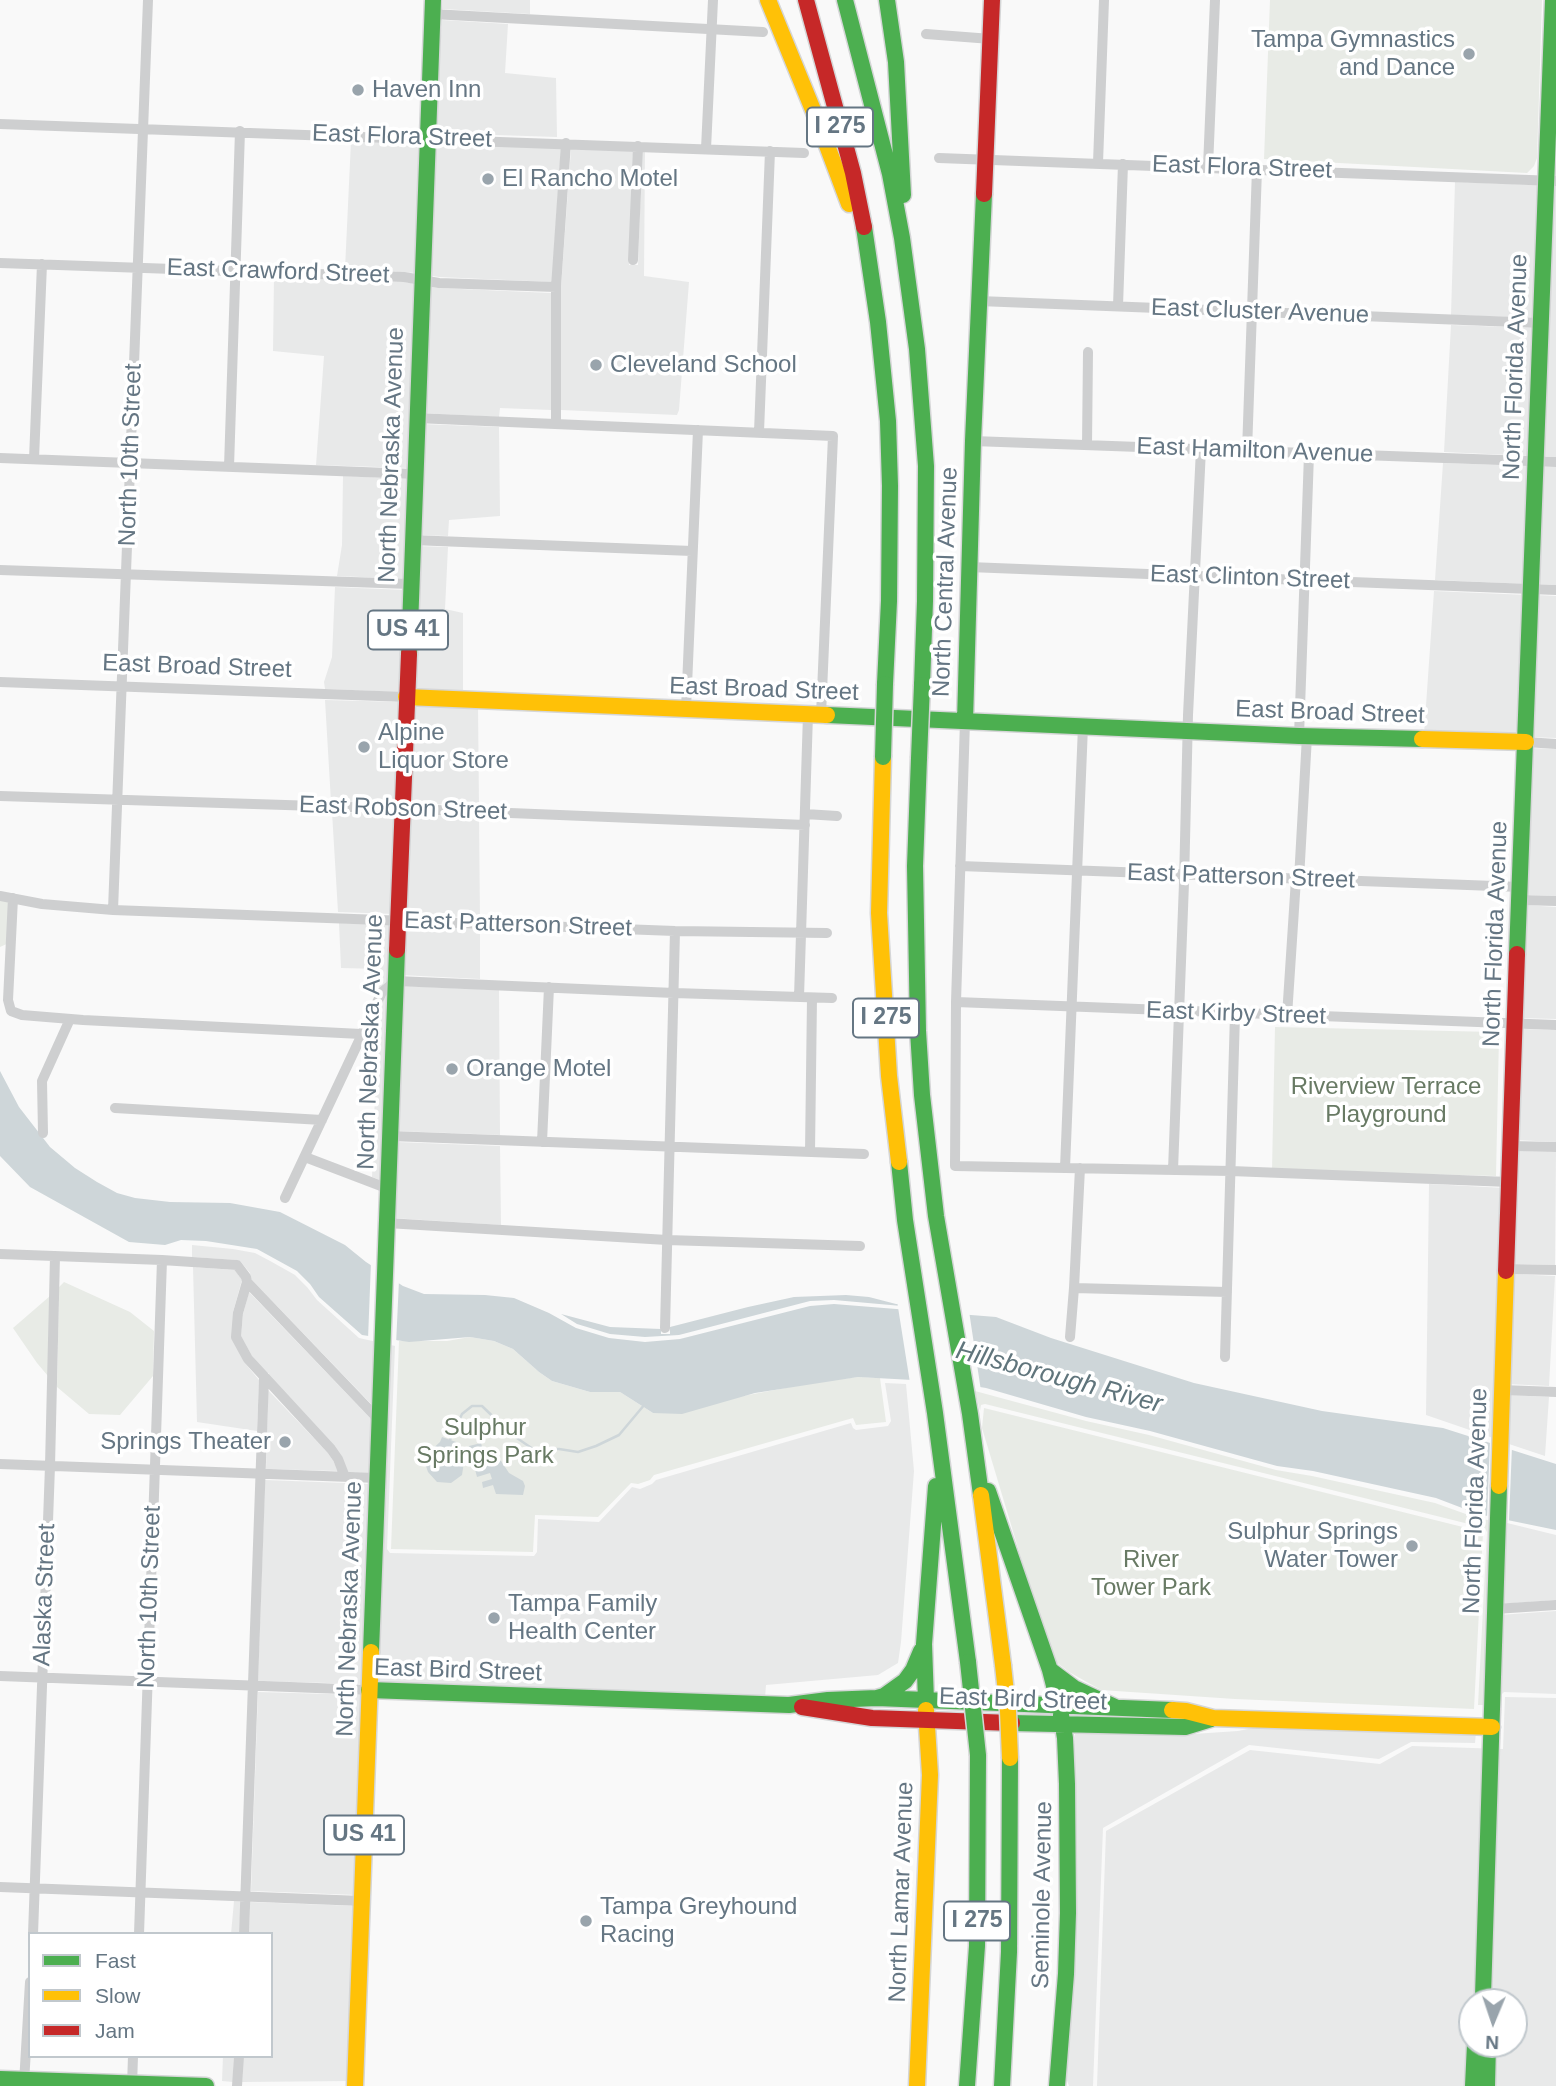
<!DOCTYPE html>
<style>
body{margin:0}
#map{position:relative;width:1556px;height:2086px;overflow:hidden;background:#f9f9f9;font-family:Helvetica,sans-serif}
canvas{display:block}
.legend{position:absolute;left:28px;top:1932px;width:245px;height:126px;box-sizing:border-box;background:#fff;border:2px solid #c1c8cd;margin:0;padding:9px 12px;list-style:none;font-size:21px;color:#657683}
.legend li{display:flex;align-items:center;gap:14px;height:35px}
.legend b{width:35px;border:2px solid #c1c8cd}
.north{position:absolute;left:1458px;top:1988px;width:70px;height:70px;box-sizing:border-box;background:#fff;border:2px solid #c1c8cd;border-radius:50%;rotate:182deg;font-size:19px;font-weight:700;line-height:28px;text-align:center;color:#657683}
.north::after{content:'';display:block;margin:auto;width:24px;height:32px;background:#99a4ac;clip-path:polygon(50% 0,100% 100%,50% 72%,0 100%)}
</style>
<div id="map">
<canvas width="1556" height="2086"></canvas>
<ul class="legend">
<li><b style="height:9px;background:#4caf50"></b>Fast</li>
<li><b style="height:9px;background:#ffc107"></b>Slow</li>
<li><b style="height:9px;background:#c62828"></b>Jam</li>
</ul>
<div class="north">N</div>
</div>
<script>
const c = document.querySelector('canvas').getContext('2d');
c.lineJoin = 'round';
function fillPath(path, color) {
  c.fillStyle = color;
  c.fill(path, 'evenodd');
}
function poly(rows) {
  const path = new Path2D();
  for (const r of rows) {
    path.moveTo(r[0], r[1]);
    for (let i = 2; i < r.length; i += 2) path.lineTo(r[i], r[i + 1]);
  }
  return path;
}
function strokePath(path, color, width, dash) {
  c.strokeStyle = color;
  c.lineWidth = width;
  c.lineCap = dash ? 'butt' : 'round';
  c.setLineDash(dash || []);
  c.stroke(path);
}
function write(font, color, halo, rows, align = 'center') {
  c.font = font + ' Helvetica,sans-serif';
  c.lineWidth = 7;
  c.setLineDash([]);
  c.textBaseline = 'middle';
  c.strokeStyle = halo;
  c.fillStyle = color;
  for (const [text, x, y, turn = 0] of rows) {
    c.save();
    c.translate(x, y);
    c.rotate((+turn || 0) * Math.PI / 180);
    c.textAlign = isNaN(turn) ? turn : align;
    if (halo) c.strokeText(text, 0, 0);
    c.fillText(text, 0, 0);
    c.restore();
  }
}
const built = poly([
 [443,0,530,0,530,14,442,9],
 [442,20,508,24,505,73,556,78,557,137,435,133],
 [351,141,416,144,422,146,417,273,345,269],
 [431,144,561,148,552,282,439,277,427,275],
 [571,149,633,151,629,265,638,265,642,152,645,152,644,276,689,282,679,410,677,415,561,410,561,287],
 [1455,182,1540,185,1536,318,1451,315],
 [1550,186,1556,186,1556,457,1541,456],
 [274,277,404,282,417,284,410,468,316,465,324,356,273,351],
 [426,286,439,288,551,293,551,410,500,408,499,417,421,413],
 [1451,325,1535,328,1532,456,1444,452],
 [421,424,499,427,500,516,449,520,448,536,417,535],
 [1443,463,1531,466,1527,584,1435,580],
 [1541,467,1556,467,1556,585,1537,584],
 [343,476,409,479,405,579,337,576,342,545],
 [416,546,448,547,445,609,463,613,463,692,411,692],
 [335,587,405,590,401,692,325,689,324,682,332,657],
 [1434,591,1527,595,1522,737,1424,734],
 [1536,595,1556,596,1556,738,1531,737],
 [325,700,401,702,397,803,331,802],
 [410,703,478,706,479,806,407,803],
 [1531,748,1556,749,1556,896,1525,895],
 [332,812,397,814,394,914,338,912],
 [406,814,479,817,480,918,403,914],
 [1525,905,1556,907,1556,1019,1520,1018],
 [339,923,393,925,392,978,379,988,380,969,341,968],
 [403,925,480,928,480,979,401,975],
 [401,986,499,990,500,1135,396,1131],
 [391,991,385,1182,372,1177,378,1011,386,995],
 [1520,1029,1556,1030,1556,1142,1516,1140],
 [396,1142,500,1146,501,1225,392,1218],
 [1515,1151,1556,1152,1555,1265,1511,1264],
 [1429,1184,1505,1188,1496,1439,1426,1415],
 [192,1245,233,1249,255,1253,272,1262,295,1275,307,1287,317,1300,359,1338,377,1342,375,1408,251,1279,250,1273,241,1262,237,1260,192,1257],
 [193,1267,235,1270,242,1280,233,1312,244,1362,259,1380,257,1431,197,1422],
 [1511,1274,1555,1276,1549,1386,1507,1384],
 [249,1292,374,1422,372,1473,348,1472,269,1376,269,1373,266,1373,252,1356,241,1336,243,1314],
 [387,1344,395,1346,387,1549,390,1553,534,1556,537,1552,538,1519,599,1522,632,1487,640,1489,652,1484,656,1480,851,1423,853,1428,856,1430,888,1426,891,1421,885,1383,906,1384,914,1471,901,1642,898,1663,878,1675,766,1685,765,1698,374,1685],
 [268,1390,328,1453,334,1462,338,1471,266,1469],
 [1507,1395,1549,1397,1545,1456,1506,1443],
 [265,1480,372,1484,363,1684,258,1681],
 [1503,1522,1556,1535,1556,1600,1500,1604],
 [1556,1611,1556,1694,1504,1692,1502,1694,1500,1744,1498,1744,1499,1615],
 [258,1692,363,1695,357,1895,251,1891],
 [1505,1697,1556,1698,1556,2086,1097,2086,1106,1831,1250,1750,1380,1764,1412,1746,1503,1749],
 [1472,2002,1514,2002,1514,2044,1472,2044],
 [1268,1725,1476,1732,1475,1743,1411,1742,1379,1759,1249,1745,1103,1828,1093,2086,1069,2086,1064,2073,1073,1934,1075,1730,1193,1734,1238,1731],
 [234,1901,241,1901,239,1934,231,1934],
 [250,1902,357,1906,350,2081,242,2082,243,2056,271,2056,271,1934,249,1934],
 [223,2056,234,2056,233,2082,222,2081]
]);
const green = poly([
 [1270,0,1542,0,1537,158,1534,166,1527,173,1264,159],
 [0,896,13,898,11,942,0,947],
 [1275,1027,1494,1032,1499,1036,1496,1176,1272,1170],
 [64,1282,130,1312,154,1331,153,1376,120,1415,89,1414,57,1387,59,1287],
 [50,1296,48,1376,37,1363,13,1328],
 [470,1337,494,1341,513,1349,539,1372,552,1381,590,1392,620,1392,653,1413,817,1382,858,1377,880,1378,886,1422,856,1425,853,1418,654,1475,650,1480,638,1484,631,1483,598,1517,535,1515,533,1552,391,1549,399,1341,447,1341],
 [975,1391,1086,1421,1149,1435,1276,1470,1312,1476,1435,1503,1477,1518,1493,1521,1487,1705,1478,1705,1487,1532,1485,1528,985,1404,981,1405,980,1411],
 [984,1408,1483,1532,1474,1709,1235,1699,1101,1690,1069,1672,1051,1658,982,1428]
]);
const water = poly([
 [0,1071,19,1107,50,1147,75,1168,97,1182,117,1193,135,1198,170,1202,230,1203,280,1212,345,1245,366,1262,403,1286,424,1294,485,1295,514,1298,549,1313,576,1328,609,1338,645,1342,680,1339,810,1306,834,1304,996,1317,1051,1338,1194,1383,1322,1411,1443,1428,1556,1464,1556,1530,1478,1514,1436,1498,1313,1471,1277,1466,1150,1431,1086,1417,986,1388,949,1382,858,1377,755,1393,682,1414,653,1413,620,1392,590,1392,552,1381,539,1372,513,1349,494,1341,470,1337,409,1342,362,1335,319,1297,310,1284,297,1271,257,1249,206,1241,181,1240,165,1245,129,1242,30,1187,0,1156],
 [846,1295,869,1297,896,1304,913,1303,913,1307,834,1300,810,1301,679,1335,645,1337,610,1334,577,1324,561,1314,610,1327,661,1329,661,1334,670,1334,670,1327,748,1307,794,1297],
 [442,1437,456,1442,454,1447,459,1451,464,1462,462,1475,451,1483,437,1482,428,1472,426,1466,427,1454,440,1442],
 [481,1443,486,1461,497,1460,501,1461,509,1473,523,1481,525,1486,523,1495,496,1494,493,1485,483,1488,482,1482,492,1479,490,1473,477,1477,469,1446]
]);
const pier = poly([
 [371,1262,399,1280,396,1345,368,1339],
 [913,1299,917,1308,969,1311,981,1391,949,1385,910,1383,897,1301],
 [1490,1441,1512,1446,1509,1521,1487,1518]
]);
const stream = poly([
 [450,1440,462,1414,472,1406,482,1406,511,1434,533,1449,559,1449,578,1452,596,1446,619,1435,645,1404]
]);
const street = poly([
 [432,14,763,32],
 [926,34,991,39],
 [0,124,804,153],
 [706,149,713,0],
 [939,158,1556,181],
 [1098,163,1104,0],
 [1208,167,1215,0],
 [633,260,638,146],
 [0,263,404,277,439,283,556,287],
 [979,301,1540,323],
 [1118,306,1123,164],
 [416,418,833,436,821,715],
 [556,424,556,287,566,143],
 [759,432,770,151],
 [973,441,1556,462],
 [1087,445,1088,352],
 [1247,451,1257,169],
 [0,458,414,474],
 [34,459,42,264],
 [229,467,240,131],
 [412,540,692,551],
 [969,567,1556,590],
 [0,570,410,584],
 [0,682,406,697],
 [686,709,698,430],
 [965,721,956,1002,955,1166,1231,1171,1509,1182],
 [1299,736,1309,454],
 [1526,742,1556,744],
 [0,796,412,809,805,825],
 [805,814,837,816],
 [960,866,1521,887],
 [1299,879,1307,736],
 [0,896,42,904,113,910,675,931,827,933],
 [13,898,8,1000,11,1011,22,1015,83,1020,361,1034],
 [1520,900,1556,901],
 [113,910,148,0],
 [799,997,808,714],
 [956,1002,1556,1025],
 [1287,1016,1296,879],
 [115,1108,322,1120],
 [43,1133,42,1081,70,1019],
 [391,1136,864,1154],
 [542,1142,549,987],
 [1511,1146,1556,1147],
 [810,1152,812,998],
 [305,1157,389,1189],
 [1065,1168,1083,726],
 [1173,1170,1184,883,1188,715,1201,449],
 [285,1198,382,992,396,981,674,993,832,998],
 [387,1223,667,1240,860,1246],
 [0,1254,162,1260,237,1265,246,1277,247,1282,238,1313,236,1337,248,1359,331,1449,338,1459,345,1477],
 [1506,1269,1556,1270],
 [247,1282,379,1420],
 [1074,1288,1227,1292],
 [665,1328,675,931],
 [1070,1337,1074,1288,1080,1168],
 [1225,1357,1235,1014],
 [1502,1390,1556,1392],
 [0,1464,377,1478],
 [1495,1609,1556,1605],
 [0,1676,369,1690],
 [0,1887,362,1901],
 [33,1934,50,1466,55,1256],
 [139,1934,162,1260],
 [244,1934,264,1378],
 [24,2083,30,1982],
 [132,2086,133,2056],
 [237,2086,239,2056]
]);
const fast = poly([
 [845,0,890,174,902,238,917,349,926,466,925,601,922,685],
 [887,0,896,62,903,195],
 [864,227,878,322,888,421,890,486,889,601,885,684],
 [409,654,433,0],
 [827,715,1299,736,1422,739],
 [965,721,973,441,984,194],
 [919,758,915,866,918,1031,922,1095,936,1216,970,1414,981,1495],
 [1517,954,1553,0],
 [899,1162,905,1220,935,1413,968,1662],
 [988,1491,1050,1670,1059,1705],
 [371,1652,397,950],
 [1050,1670,1074,1688,1115,1707],
 [369,1690,789,1705,828,1700,877,1698,1172,1710],
 [877,1698,884,1696,905,1681,913,1670,921,1651],
 [926,1701,924,1644,936,1486],
 [1012,1723,1185,1727,1211,1719],
 [1486,2002,1483,1996,1499,1486],
 [0,2079,206,2086],
 [967,2086,977,1946,978,1755],
 [1002,2086,1009,1952,1010,1758],
 [1057,2086,1066,1974,1068,1913,1067,1784,1065,1738,1061,1715],
 [1473,2086,1475,2044],
 [1487,2086,1488,2044]
]);
const slow = poly([
 [768,0,820,127,849,204],
 [406,697,827,715],
 [1422,739,1526,742],
 [883,757,879,913,889,1076,899,1162],
 [1499,1486,1506,1271],
 [981,1495,1003,1665],
 [1172,1710,1186,1711,1213,1718,1492,1727],
 [355,2086,371,1652],
 [917,2086,930,1775,926,1710]
]);
const jam = poly([
 [806,0,853,173,864,227],
 [984,194,992,0],
 [397,950,409,654],
 [1506,1271,1517,954],
 [802,1707,872,1718,1012,1723]
]);
const fastBridge = poly([
 [883,757,885,684],
 [919,758,922,685],
 [968,1662,978,1755]
]);
const slowBridge = poly([
 [1003,1665,1008,1711,1010,1758]
]);
const markers = [
 [1469,54,7,"#99a4ac"],
 [358,90,7,"#99a4ac"],
 [488,179,7,"#99a4ac"],
 [596,365,7,"#99a4ac"],
 [364,747,7,"#99a4ac"],
 [452,1069,7,"#99a4ac"],
 [285,1442,7,"#99a4ac"],
 [1412,1546,7,"#99a4ac"],
 [494,1618,7,"#99a4ac"],
 [586,1921,7,"#99a4ac"]
];
const shields = [
 [840,127,66],
 [408,630,80],
 [886,1018,66],
 [364,1835,80],
 [977,1921,66]
];
const shieldNames = [
 ["I 275",840,127],
 ["US 41",408,630],
 ["I 275",886,1018],
 ["US 41",364,1835],
 ["I 275",977,1921]
];
const poiNames = [
 ["Tampa Gymnastics",1455,40,"right"],
 ["and Dance",1455,68,"right"],
 ["Haven Inn",372,90],
 ["El Rancho Motel",502,179],
 ["Cleveland School",610,365],
 ["Alpine",378,733],
 ["Liquor Store",378,761],
 ["Orange Motel",466,1069],
 ["Springs Theater",271,1442,"right"],
 ["Sulphur Springs",1398,1532,"right"],
 ["Water Tower",1398,1560,"right"],
 ["Tampa Family",508,1604],
 ["Health Center",508,1632],
 ["Tampa Greyhound",600,1907],
 ["Racing",600,1935]
];
const streetNames = [
 ["East Flora Street",402,137,2],
 ["East Flora Street",1242,168,2],
 ["East Crawford Street",278,272,2],
 ["East Cluster Avenue",1260,312,2],
 ["North Florida Avenue",1516,367,-88],
 ["East Hamilton Avenue",1255,451,2],
 ["North 10th Street",131,455,-88],
 ["North Nebraska Avenue",392,455,-88],
 ["East Clinton Street",1250,578,2],
 ["North Central Avenue",946,582,-88],
 ["East Broad Street",197,667,2],
 ["East Broad Street",764,690,2],
 ["East Broad Street",1330,713,2],
 ["East Robson Street",403,809,2],
 ["East Patterson Street",1241,877,2],
 ["East Patterson Street",518,925,2],
 ["North Florida Avenue",1496,934,-88],
 ["East Kirby Street",1236,1014,2],
 ["North Nebraska Avenue",371,1042,-88],
 ["North Florida Avenue",1476,1501,-88],
 ["Alaska Street",45,1595,-88],
 ["North 10th Street",150,1597,-88],
 ["North Nebraska Avenue",350,1609,-88],
 ["East Bird Street",458,1671,2],
 ["East Bird Street",1023,1700,2],
 ["North Lamar Avenue",902,1892,-88],
 ["Seminole Avenue",1043,1895,-89]
];
const parkNames = [
 ["Riverview Terrace",1386,1087],
 ["Playground",1386,1115],
 ["Sulphur",485,1428],
 ["Springs Park",485,1456],
 ["River",1151,1560],
 ["Tower Park",1151,1588]
];
const waterNames = [
 ["Hillsborough River",1059,1378,15]
];
fillPath(built, '#e8e9e9');
fillPath(green, '#e8ebe6');
fillPath(water, '#ced6d9');
fillPath(pier, '#f9f9f9');
strokePath(stream, '#ced6d9', 2.5);
strokePath(fast, '#d5d6d7', 19);
strokePath(slow, '#d5d6d7', 19);
strokePath(jam, '#d5d6d7', 19);
strokePath(street, '#cecfd0', 10);
strokePath(fast, '#4caf50', 16);
strokePath(slow, '#ffc107', 16);
strokePath(jam, '#c62828', 16);
strokePath(fastBridge, '#d5d6d6', 19, []);
strokePath(slowBridge, '#d5d6d6', 19, []);
strokePath(fastBridge, '#4caf50', 16);
strokePath(slowBridge, '#ffc107', 16);
for (const [x, y, r, color] of markers) {
  const dot = new Path2D();
  dot.arc(x, y, r, 0, 2 * Math.PI);
  c.fillStyle = color;
  c.fill(dot);
  strokePath(dot, '#fff', 2.5);
}
for (const [x, y, w] of shields) {
  const box = new Path2D();
  box.roundRect(x - w / 2, y - 19.5, w, 39, 5);
  c.fillStyle = '#fff';
  c.fill(box);
  strokePath(box, '#657683', 2);
}
write('bold 23px', '#657683', null, shieldNames);
write('24px', '#657683', '#fff', poiNames, 'left');
write('24px', '#657683', '#fff', streetNames);
write('24px', '#687a64', '#fff', parkNames);
write('italic 26px', '#60757c', '#fff', waterNames);
</script>
